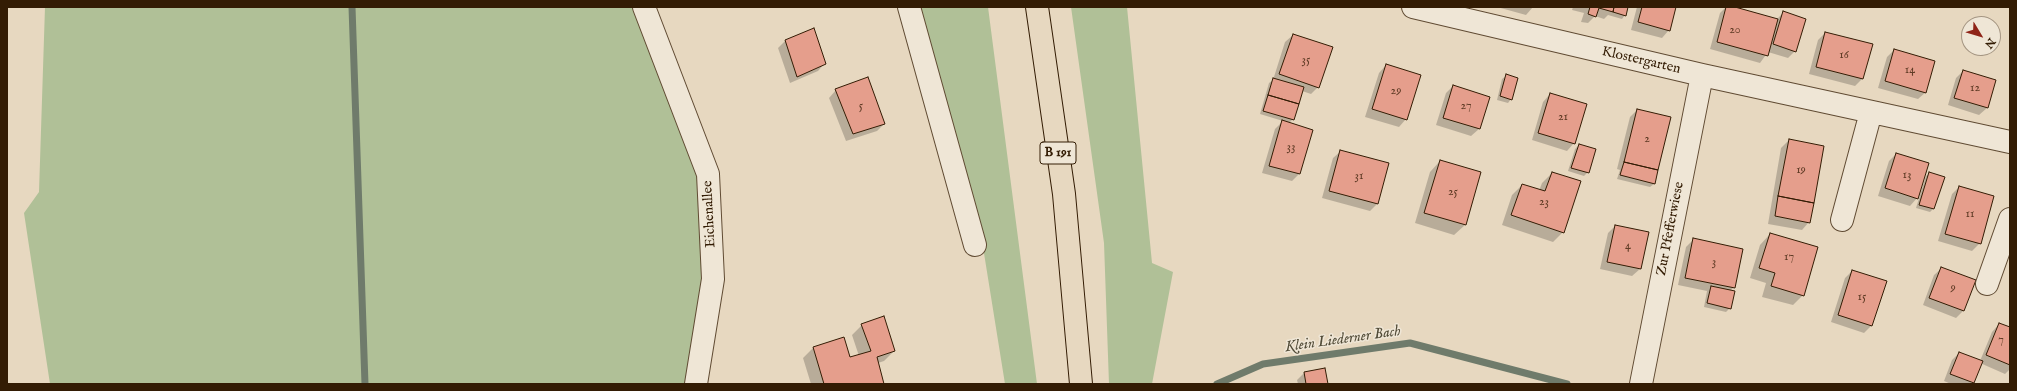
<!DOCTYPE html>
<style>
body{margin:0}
#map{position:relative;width:2017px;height:391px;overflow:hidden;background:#e7d8c0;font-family:"IM FELL English",serif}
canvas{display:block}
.frame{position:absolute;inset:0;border:8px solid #331c04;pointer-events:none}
.north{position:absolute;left:1961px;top:16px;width:40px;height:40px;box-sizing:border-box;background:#efe6d6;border:1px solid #a49582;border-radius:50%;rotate:128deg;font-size:11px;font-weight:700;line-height:16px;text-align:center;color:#331c04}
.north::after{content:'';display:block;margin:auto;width:14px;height:18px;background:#8f2418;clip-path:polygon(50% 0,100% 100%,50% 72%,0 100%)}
</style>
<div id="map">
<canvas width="2017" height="391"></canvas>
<div class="frame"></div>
<div class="north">N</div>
</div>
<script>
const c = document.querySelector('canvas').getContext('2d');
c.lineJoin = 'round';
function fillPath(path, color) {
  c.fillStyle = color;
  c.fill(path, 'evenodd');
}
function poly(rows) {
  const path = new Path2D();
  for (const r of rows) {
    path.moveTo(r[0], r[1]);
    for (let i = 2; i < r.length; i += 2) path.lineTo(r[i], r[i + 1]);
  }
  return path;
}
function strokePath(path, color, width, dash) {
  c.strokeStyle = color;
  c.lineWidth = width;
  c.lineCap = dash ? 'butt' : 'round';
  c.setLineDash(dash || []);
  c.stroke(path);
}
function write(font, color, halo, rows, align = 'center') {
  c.font = font + ' "IM FELL English",serif';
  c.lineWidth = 3;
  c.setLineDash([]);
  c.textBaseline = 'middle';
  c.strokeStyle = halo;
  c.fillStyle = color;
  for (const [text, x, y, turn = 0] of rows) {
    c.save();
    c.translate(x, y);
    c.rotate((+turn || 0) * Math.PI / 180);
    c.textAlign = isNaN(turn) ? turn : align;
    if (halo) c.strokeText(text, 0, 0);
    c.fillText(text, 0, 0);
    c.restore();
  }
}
const green = poly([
 [45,7,633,7,698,177,703,282,687,384,50,384,24,213,39,192],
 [917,7,988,7,1037,384,1005,384,983,247],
 [1071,7,1127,7,1152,263,1173,272,1152,384,1109,384,1104,243]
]);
const shadow = poly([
 [1497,7,1533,7,1526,15],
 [1573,7,1627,7,1625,15,1622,19,1608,15,1604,19,1595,16,1588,23,1581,22,1584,13,1572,10],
 [1637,7,1675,7,1669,30,1662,38,1631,30],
 [1726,7,1777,19,1783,13,1795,51,1788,58,1768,52,1760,63,1710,49,1720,13],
 [1825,33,1862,79,1855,86,1809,74,1818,40],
 [1293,35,1318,87,1311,94,1302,91,1293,119,1289,123,1312,130,1299,174,1292,181,1262,173,1275,129,1283,121,1260,114,1269,83,1273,80,1285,42],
 [785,41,825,63,818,71,790,83,778,48],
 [1894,50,1926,92,1918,99,1878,88,1887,57],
 [1386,65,1406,119,1399,127,1365,117,1379,73],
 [1963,71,1995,81,1987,108,1979,115,1948,105,1956,78],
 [1506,76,1511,99,1508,103,1497,100,1502,79],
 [1453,86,1489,97,1479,129,1471,136,1436,125,1446,93],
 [836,90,884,124,877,131,846,141,829,98],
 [1550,94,1574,143,1567,151,1532,140,1543,102],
 [1637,110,1654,184,1650,187,1617,179,1620,170,1617,169,1630,117],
 [1789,140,1809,222,1802,230,1768,224,1781,148],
 [1579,145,1588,172,1584,176,1568,171,1575,149],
 [1341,151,1388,164,1377,204,1370,211,1322,198,1333,158],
 [1896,154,1917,198,1910,206,1878,196,1889,161],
 [1440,161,1465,225,1454,235,1415,223,1430,172],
 [1552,173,1563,232,1553,242,1502,225,1512,195,1522,185,1539,191,1542,183],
 [1930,173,1933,209,1930,212,1916,208,1926,176],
 [1959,187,1980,243,1972,251,1938,241,1952,194],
 [1615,226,1640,269,1632,276,1600,269,1608,233],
 [1770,234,1803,295,1793,305,1762,297,1766,283,1750,278,1760,245],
 [1694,239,1734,287,1730,291,1730,308,1726,312,1704,307,1707,291,1678,285,1686,247],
 [1942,268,1963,311,1956,318,1923,305,1934,275],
 [1852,271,1872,325,1864,333,1831,322,1845,278],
 [1999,324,2010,328,2010,369,2005,374,1980,363,1971,384,1951,384,1944,381,1952,360,1959,353,1980,361,1992,332],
 [862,325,894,351,884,361,878,363,883,384,811,384,803,358,814,347,850,358,859,356,852,335],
 [1304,373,1327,384,1298,384,1297,380]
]);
const stream = poly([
 [352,7,365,384],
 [1217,384,1263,364,1410,343,1567,384]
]);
const building = poly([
 [1590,7,1614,7,1613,12,1599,8,1596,17,1588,14,1590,7],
 [1614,7,1628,7,1626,16,1613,12,1614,7],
 [1642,7,1676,7,1670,31,1638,22,1642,7],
 [1726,7,1735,7,1778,19,1768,56,1717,42,1726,7],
 [1783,11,1806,19,1796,52,1773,44,1783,11],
 [814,28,826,64,797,77,785,40,814,28],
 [1825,32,1873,44,1863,79,1816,67,1825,32],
 [1293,34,1333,47,1319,88,1279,74,1293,34],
 [1894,49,1935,61,1926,93,1885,81,1894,49],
 [1386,64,1421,75,1407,120,1372,109,1386,64],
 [1963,70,1996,80,1988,108,1954,98,1963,70],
 [1506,74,1518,78,1512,100,1500,96,1506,74],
 [868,77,885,124,853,134,835,89,868,77],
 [1273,78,1304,87,1299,104,1268,95,1273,78],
 [1453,85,1490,97,1480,129,1443,118,1453,85],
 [1550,93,1587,104,1575,144,1538,133,1550,93],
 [1268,95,1299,104,1294,120,1263,111,1268,95],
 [1637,109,1671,117,1658,170,1624,162,1637,109],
 [1282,120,1313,130,1300,174,1269,166,1282,120],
 [1789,139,1824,146,1814,203,1778,196,1789,139],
 [1579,144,1596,149,1589,173,1571,168,1579,144],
 [1340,150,1389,163,1378,204,1329,191,1340,150],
 [1896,153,1929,163,1918,199,1885,188,1896,153],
 [1440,160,1481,172,1466,225,1424,213,1440,160],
 [1624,162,1658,170,1655,184,1620,175,1624,162],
 [1552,172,1581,181,1564,233,1511,215,1522,184,1545,191,1552,172],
 [1929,172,1945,177,1934,209,1919,205,1929,172],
 [1959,186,1994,196,1981,244,1945,234,1959,186],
 [1778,196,1814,203,1810,223,1775,216,1778,196],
 [1615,225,1649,232,1641,269,1607,262,1615,225],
 [1770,233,1818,247,1804,296,1771,286,1775,273,1759,268,1770,233],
 [1693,238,1743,249,1735,288,1685,278,1693,238],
 [1941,267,1976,280,1964,311,1929,298,1941,267],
 [1852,270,1887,281,1872,326,1838,315,1852,270],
 [1711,286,1735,291,1731,309,1707,303,1711,286],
 [884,316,895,351,877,357,884,384,824,384,813,347,844,337,850,357,871,351,861,324,884,316],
 [1999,323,2010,327,2010,365,1986,355,1999,323],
 [1959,352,1983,361,1974,383,1950,374,1959,352],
 [1325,368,1328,384,1306,384,1304,372,1325,368]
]);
const minor = poly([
 [644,7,708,174,713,279,696,384],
 [909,7,975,245],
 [1413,7,1702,75,2010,142],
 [1842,220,1871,112],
 [1987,284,2010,219],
 [1641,384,1702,75]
]);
const major = poly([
 [1037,7,1064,194,1081,384]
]);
const numberNames = [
 ["20",1735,31],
 ["16",1844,56],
 ["35",1306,61],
 ["14",1910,71],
 ["12",1975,89],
 ["29",1396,92],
 ["5",861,107],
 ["27",1466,107],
 ["21",1563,118],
 ["2",1647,140],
 ["33",1291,148],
 ["19",1801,171],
 ["13",1907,176],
 ["31",1359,177],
 ["25",1453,193],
 ["23",1544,203],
 ["11",1970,215],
 ["4",1628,247],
 ["17",1789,258],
 ["3",1714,263],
 ["9",1953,289],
 ["15",1862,298],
 ["7",2001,341]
];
const shields = [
 [1058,153,36]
];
const shieldNames = [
 ["B 191",1058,153]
];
const streetNames = [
 ["Klostergarten",1641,61,13],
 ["Eichenallee",710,214,-93],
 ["Zur Pfefferwiese",1671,229,-79]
];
const waterNames = [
 ["Klein Liederner Bach",1343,340,-8]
];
fillPath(green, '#b0c097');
fillPath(shadow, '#0003');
strokePath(stream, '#6f7b6b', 7);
fillPath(building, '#e59e8c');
strokePath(building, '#331c04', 1);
strokePath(minor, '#604b33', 24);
strokePath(major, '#331c04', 24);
strokePath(minor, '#efe6d6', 22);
strokePath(major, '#e7d8c0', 22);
write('12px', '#603c26', null, numberNames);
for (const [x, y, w] of shields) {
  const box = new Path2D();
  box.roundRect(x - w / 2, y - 11, w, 22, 3);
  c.fillStyle = '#efe6d6';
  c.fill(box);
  strokePath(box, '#331c04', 1);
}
write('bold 13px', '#331c04', null, shieldNames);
write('14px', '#331c04', '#efe6d6', streetNames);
write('italic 15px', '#514b37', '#efe6d6', waterNames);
</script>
